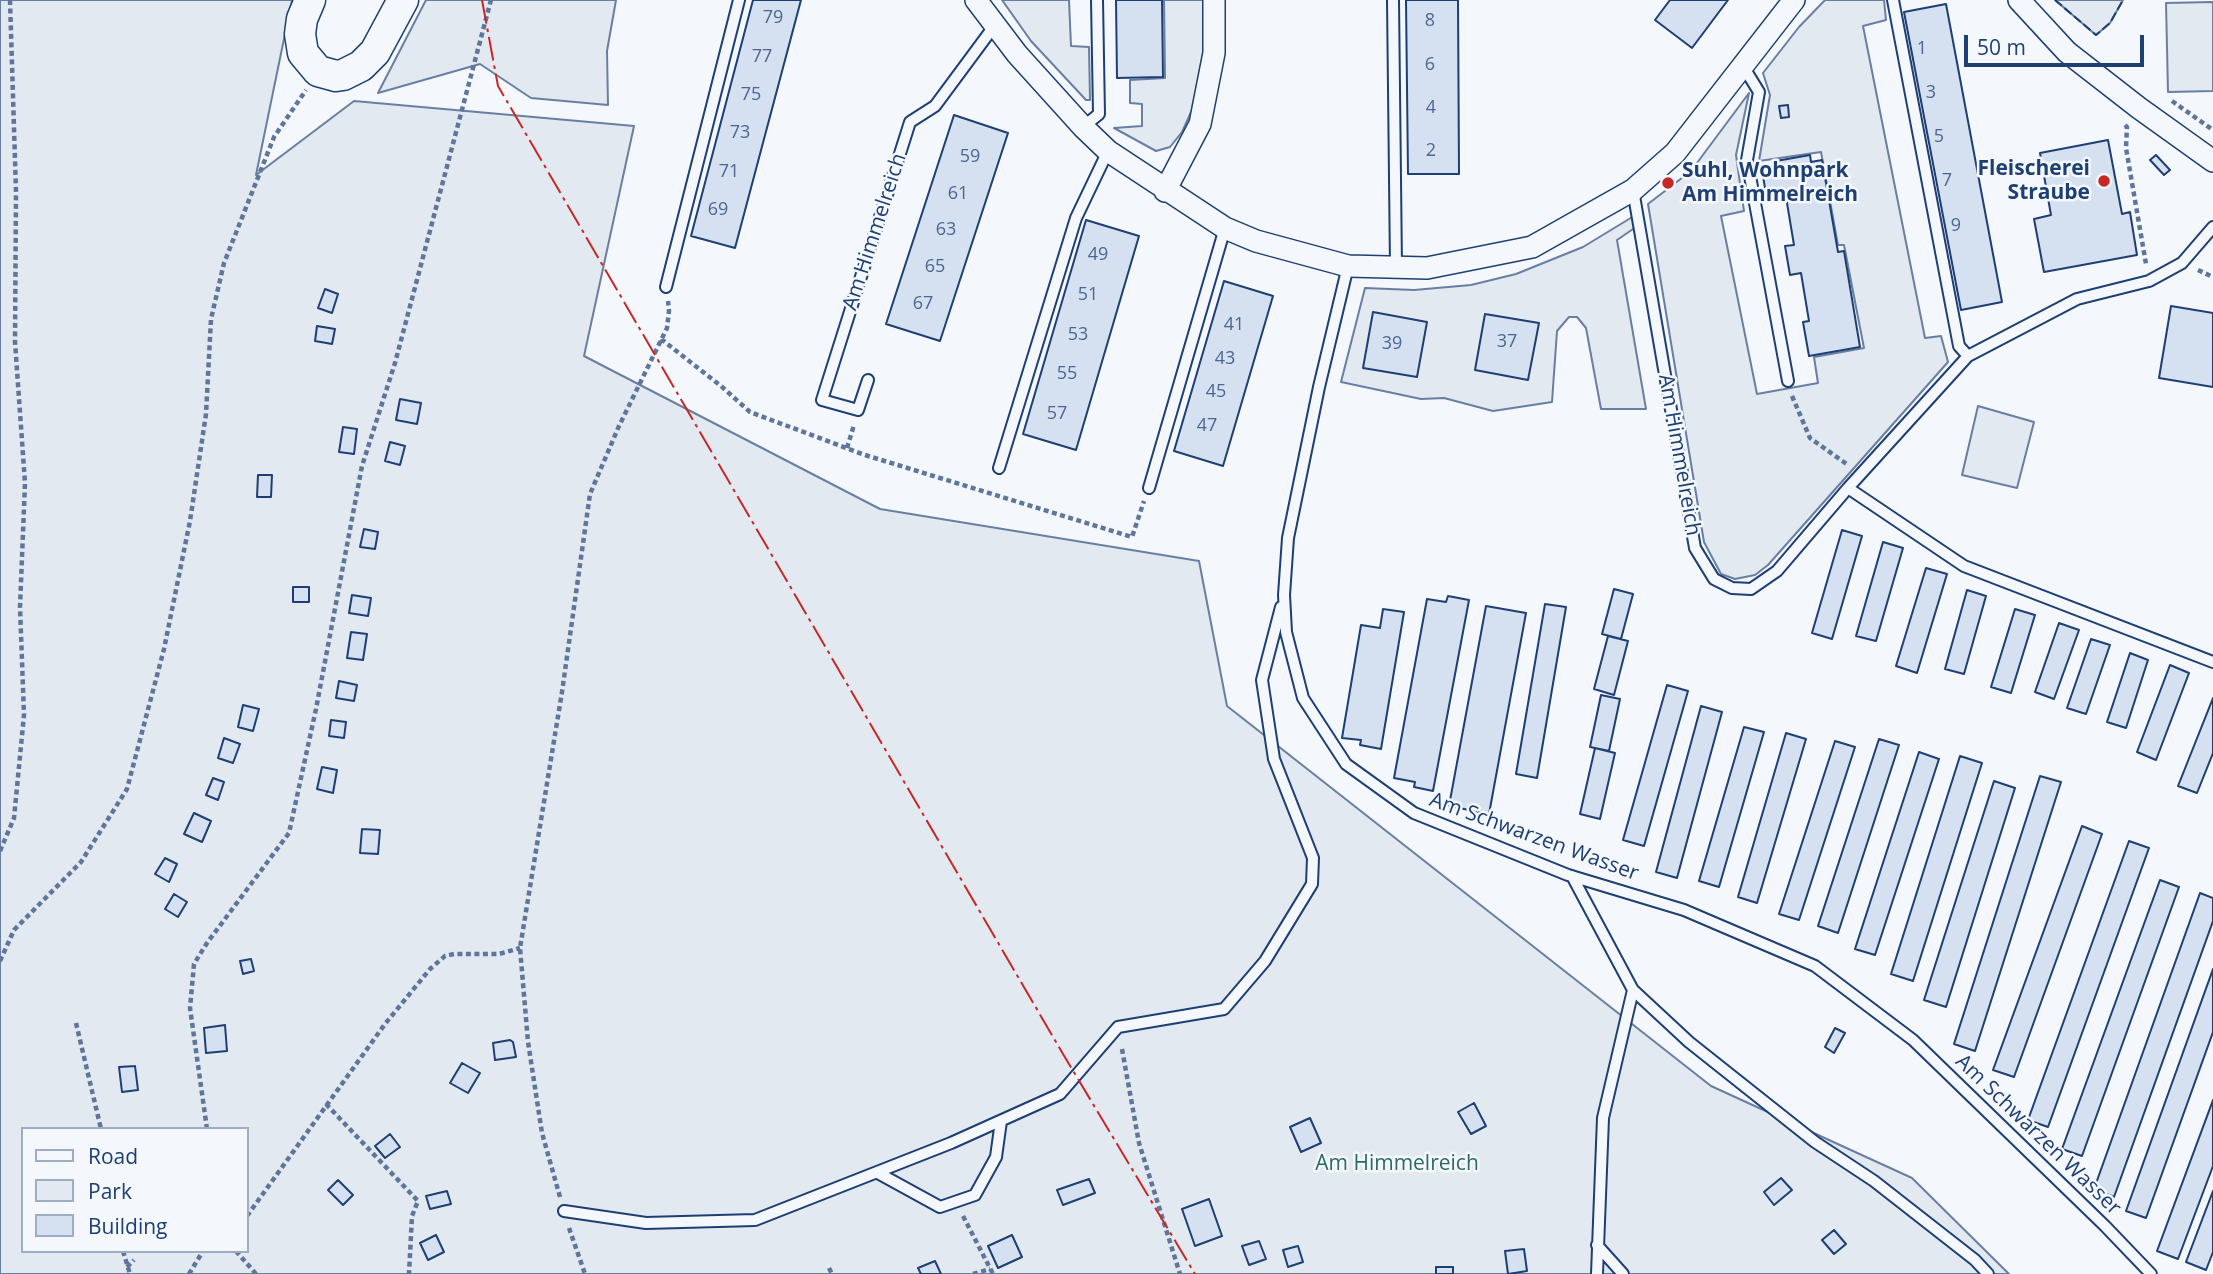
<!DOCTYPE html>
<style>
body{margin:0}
#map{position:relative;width:2213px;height:1274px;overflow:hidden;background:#f4f7fb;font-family:"Open Sans",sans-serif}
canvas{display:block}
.legend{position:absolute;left:21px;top:1127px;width:228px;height:126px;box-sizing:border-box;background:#f4f7fb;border:2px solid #9eadc5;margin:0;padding:9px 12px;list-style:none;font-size:21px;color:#1d3f73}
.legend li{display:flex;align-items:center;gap:14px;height:35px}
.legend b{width:35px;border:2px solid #9eadc5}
.scale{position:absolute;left:1964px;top:35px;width:180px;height:32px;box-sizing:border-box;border:4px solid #1d3f73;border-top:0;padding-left:9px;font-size:21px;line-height:24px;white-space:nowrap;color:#1d3f73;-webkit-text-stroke:5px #f4f7fb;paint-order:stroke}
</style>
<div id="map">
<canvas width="2213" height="1274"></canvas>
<ul class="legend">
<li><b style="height:9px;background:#f4f7fb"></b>Road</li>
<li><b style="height:19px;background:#e3e9f0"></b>Park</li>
<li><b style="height:19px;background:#d5e0f0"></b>Building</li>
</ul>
<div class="scale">50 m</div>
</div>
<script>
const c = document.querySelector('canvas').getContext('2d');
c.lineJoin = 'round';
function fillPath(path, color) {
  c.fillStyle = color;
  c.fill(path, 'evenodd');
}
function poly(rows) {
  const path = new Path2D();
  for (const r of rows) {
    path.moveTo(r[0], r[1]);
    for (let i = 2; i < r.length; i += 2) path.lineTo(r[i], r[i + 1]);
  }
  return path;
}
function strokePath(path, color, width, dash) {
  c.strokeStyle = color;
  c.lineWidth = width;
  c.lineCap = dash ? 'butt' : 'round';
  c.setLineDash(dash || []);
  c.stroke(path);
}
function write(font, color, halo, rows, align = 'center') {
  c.font = font + ' "Open Sans",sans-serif';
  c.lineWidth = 5;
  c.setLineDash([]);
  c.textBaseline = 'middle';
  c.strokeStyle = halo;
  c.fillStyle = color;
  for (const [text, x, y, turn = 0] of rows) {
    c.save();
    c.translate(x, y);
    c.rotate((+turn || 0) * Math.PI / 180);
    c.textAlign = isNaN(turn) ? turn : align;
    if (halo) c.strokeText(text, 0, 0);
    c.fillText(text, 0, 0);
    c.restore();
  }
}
const green = poly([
 [0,0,292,0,256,175,354,101,634,126,584,356,880,509,1199,561,1227,706,1711,1086,1912,1178,2009,1274,0,1274,0,0],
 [23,1129,247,1129,247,1251,23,1251,23,1129],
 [426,0,616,0,607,51,608,105,531,98,480,64,378,93,426,0],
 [1002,0,1069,0,1071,46,1089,47,1090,100,1086,100,1031,41,1002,0],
 [1164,0,1204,0,1205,44,1192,110,1182,132,1170,147,1156,151,1114,128,1142,126,1142,104,1130,103,1130,80,1165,78,1164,0],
 [1825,0,1884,0,1886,20,1863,26,1925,338,1941,336,1948,362,1768,565,1755,575,1735,579,1721,574,1704,542,1648,204,1691,171,1749,93,1736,155,1744,211,1721,216,1757,394,1818,383,1814,357,1864,348,1844,245,1838,245,1821,152,1759,161,1770,95,1763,73,1799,27,1825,0],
 [2055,0,2123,0,2110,23,2096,35,2055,0],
 [2213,2,2213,91,2168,92,2166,3,2213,2],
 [1634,216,1636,227,1617,240,1646,409,1601,409,1586,328,1577,317,1569,317,1557,331,1552,402,1493,411,1444,398,1421,399,1341,382,1365,288,1414,290,1471,285,1516,274,1583,247,1634,216],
 [1978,406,2034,422,2017,488,1962,475,1978,406]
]);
const building = poly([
 [753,0,801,0,735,248,691,236,753,0],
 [1116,0,1162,0,1163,77,1117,78,1116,0],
 [1406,0,1458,0,1459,174,1408,174,1406,0],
 [1670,0,1728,0,1692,48,1655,20,1670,0],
 [1946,4,2002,302,1961,310,1904,12,1946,4],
 [1788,105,1789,117,1781,118,1779,106,1788,105],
 [954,115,1008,133,940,341,886,324,954,115],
 [2108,140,2122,214,2130,212,2137,255,2044,272,2034,219,2051,215,2040,153,2108,140],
 [1810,155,1811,162,1822,160,1838,252,1844,251,1860,347,1809,356,1803,322,1809,321,1801,273,1790,275,1785,246,1794,245,1786,197,1767,200,1762,170,1777,168,1776,161,1810,155],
 [2156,155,2170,170,2164,175,2150,160,2156,155],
 [1086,220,1139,236,1076,450,1023,434,1086,220],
 [1224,281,1273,296,1223,466,1174,451,1224,281],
 [325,289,338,294,332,313,318,308,325,289],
 [2171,306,2213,313,2213,387,2159,378,2171,306],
 [1373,312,1427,322,1417,377,1363,368,1373,312],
 [1485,314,1539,323,1528,380,1475,370,1485,314],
 [317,326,335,329,332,344,315,341,317,326],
 [400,399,421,403,417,424,396,420,400,399],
 [343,427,357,429,354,454,339,452,343,427],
 [390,442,405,446,400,465,385,461,390,442],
 [258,475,272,475,271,497,257,497,258,475],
 [364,529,378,532,375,549,360,547,364,529],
 [1842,530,1862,536,1832,639,1812,633,1842,530],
 [1883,542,1903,548,1876,641,1856,636,1883,542],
 [1926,568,1947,574,1917,673,1896,666,1926,568],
 [293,587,309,587,309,602,293,602,293,587],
 [1614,589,1633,594,1621,639,1602,634,1614,589],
 [1967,590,1986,596,1964,674,1945,669,1967,590],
 [352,595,371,598,368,616,349,613,352,595],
 [1448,596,1469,600,1433,791,1414,787,1415,782,1394,778,1427,599,1446,602,1448,596],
 [1545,604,1566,607,1537,778,1516,774,1545,604],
 [1486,606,1526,613,1489,814,1449,806,1486,606],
 [1383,609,1404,612,1381,749,1360,745,1361,740,1342,738,1361,625,1380,628,1383,609],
 [2015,609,2035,615,2011,693,1991,687,2015,609],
 [2059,623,2079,630,2054,699,2035,692,2059,623],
 [351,632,367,634,363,660,347,658,351,632],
 [1608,636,1628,641,1614,695,1594,689,1608,636],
 [2091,639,2110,645,2086,714,2067,708,2091,639],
 [2130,653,2148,660,2126,728,2107,722,2130,653],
 [2170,665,2189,673,2156,760,2137,752,2170,665],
 [339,681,357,685,354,701,336,698,339,681],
 [1667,685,1688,691,1644,846,1623,840,1667,685],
 [1601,695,1620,699,1609,751,1590,747,1601,695],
 [2213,698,2213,753,2197,793,2178,786,2213,698],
 [243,705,259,709,253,731,238,727,243,705],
 [1701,706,1722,712,1677,878,1656,872,1701,706],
 [331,720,346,722,344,738,329,736,331,720],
 [1744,727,1764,732,1719,887,1699,881,1744,727],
 [1786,733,1806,739,1757,903,1738,897,1786,733],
 [224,738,240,744,233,763,218,758,224,738],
 [1879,739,1899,745,1838,933,1818,926,1879,739],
 [1835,741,1855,747,1799,920,1779,914,1835,741],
 [1595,748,1615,753,1600,819,1580,814,1595,748],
 [1919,752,1939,759,1875,955,1855,949,1919,752],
 [1960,756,1982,763,1913,981,1891,974,1960,756],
 [322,767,337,770,333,793,317,789,322,767],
 [2040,776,2061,782,1975,1051,1954,1044,2040,776],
 [213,778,224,782,218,800,206,795,213,778],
 [1994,781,2015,788,1946,1007,1924,1000,1994,781],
 [194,813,211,821,202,842,184,834,194,813],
 [2082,826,2102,834,2014,1077,1993,1070,2082,826],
 [362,829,380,830,378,854,360,853,362,829],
 [2129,841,2149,848,2048,1127,2028,1120,2129,841],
 [165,858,177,864,169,882,155,874,165,858],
 [2160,880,2179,887,2082,1156,2062,1149,2160,880],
 [2200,893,2213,898,2213,921,2114,1197,2094,1189,2200,893],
 [174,894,187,902,178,917,165,909,174,894],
 [251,959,254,971,243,974,240,961,251,959],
 [2213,969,2213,1032,2146,1218,2126,1211,2213,969],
 [225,1025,227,1051,206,1053,204,1028,225,1025],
 [1835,1028,1845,1033,1834,1053,1825,1047,1835,1028],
 [510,1040,513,1042,516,1057,495,1060,493,1043,510,1040],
 [462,1063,480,1073,468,1093,450,1083,462,1063],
 [135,1066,138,1090,122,1092,119,1067,135,1066],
 [2213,1100,2213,1166,2178,1259,2157,1251,2213,1100],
 [1474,1103,1486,1126,1471,1134,1458,1112,1474,1103],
 [1310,1118,1321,1143,1301,1152,1290,1127,1310,1118],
 [390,1134,400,1147,385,1158,375,1146,390,1134],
 [1781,1178,1792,1190,1774,1205,1764,1192,1781,1178],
 [1089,1179,1095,1193,1063,1205,1057,1190,1089,1179],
 [338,1180,353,1195,343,1205,328,1190,338,1180],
 [447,1191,451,1204,430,1209,426,1196,447,1191],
 [2213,1191,2213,1252,2206,1270,2186,1262,2213,1191],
 [1209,1199,1222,1236,1195,1246,1182,1209,1209,1199],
 [1834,1230,1846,1244,1834,1254,1822,1240,1834,1230],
 [436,1235,444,1252,428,1260,420,1243,436,1235],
 [1012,1235,1022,1257,998,1268,988,1246,1012,1235],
 [1259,1241,1266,1259,1249,1265,1242,1246,1259,1241],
 [1298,1246,1303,1262,1288,1267,1283,1250,1298,1246],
 [1524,1249,1527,1271,1508,1274,1505,1251,1524,1249],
 [935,1261,941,1274,921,1274,918,1268,935,1261],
 [1436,1267,1453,1267,1453,1274,1436,1274,1436,1267]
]);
const path = poly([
 [2172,101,2213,130],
 [2125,125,2127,127,2126,148,2146,264],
 [2198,270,2213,277],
 [661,339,721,386,750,412,865,455,1132,537,1144,501],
 [1792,396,1810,438,1848,465],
 [847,448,854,425],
 [0,851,14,818,24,715,20,607,25,483,15,342,16,192,10,0],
 [0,961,14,930,81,862,127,789,164,649,190,521,206,414,211,319,224,263,274,137,306,90],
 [76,1023,101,1129],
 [1122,1049,1139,1143,1180,1274],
 [326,1104,418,1201,412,1216,409,1274],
 [207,1129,190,1008,194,964,207,943,289,833,316,709,362,466,395,363,491,0],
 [560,1197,542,1133,528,1042,520,948,562,692,590,494,619,426,667,328,669,311,668,301],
 [247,1216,385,1024,430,969,445,956,454,954,499,954,520,948],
 [963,1216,993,1274],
 [569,1228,585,1274],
 [123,1251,130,1274],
 [236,1251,256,1274],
 [127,1267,134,1260],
 [829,1268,832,1274],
 [189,1274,203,1251],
 [973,1274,990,1269]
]);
const service = poly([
 [1393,0,1396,267],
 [1893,0,1959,346,1968,356],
 [1743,66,1759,92,1747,160,1788,381],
 [1083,127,1099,114,1097,0],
 [1633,190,1695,548,1714,579,1732,588,1751,589,1777,571,1848,488,1968,356,2077,299,2149,281,2182,263,2213,227],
 [1348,266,1319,387,1288,538,1284,595,1286,632,1303,698,1346,764,1414,813,1568,875,1684,910,1815,966,1913,1040,2105,1226,2151,1274],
 [666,287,739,0],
 [868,380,858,410,822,400,910,122,935,106,995,25],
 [999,468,1076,218,1108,151],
 [1149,488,1225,228],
 [1848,488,1964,566,2213,662],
 [1572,876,1633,990,1603,1118,1597,1274],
 [1633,990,1689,1042,1815,1142,1874,1181,1975,1260,1988,1274],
 [878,1173,940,1207,975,1195,996,1157,1001,1121],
 [564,1211,646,1223,755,1220,951,1143,1060,1094,1118,1027,1224,1009,1265,961,1312,884,1313,858,1274,759,1262,680,1281,607],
 [1597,1245,1623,1274]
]);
const minor = poly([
 [976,0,1017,54,1083,127,1108,151,1225,228,1256,241,1348,266,1427,268,1532,247,1633,190,1675,153,1794,0],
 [2019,0,2067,52,2139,108,2213,161],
 [1165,191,1200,124,1214,53,1214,0]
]);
const secondary = poly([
 [310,0,302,19,300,34,303,53,318,71,336,76,343,75,361,66,375,52,403,0]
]);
const fence = poly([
 [2055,0,2096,35,2110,23,2123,0]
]);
const power = poly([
 [482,0,498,86,1063,1054,1195,1274]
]);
const markers = [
 [2104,181,7,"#c62828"],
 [1668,183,7,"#c62828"]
];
const numberNames = [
 ["79",773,18],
 ["8",1430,21],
 ["1",1922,49],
 ["77",762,57],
 ["6",1430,65],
 ["3",1931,93],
 ["75",751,95],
 ["4",1431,108],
 ["73",740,133],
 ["5",1939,137],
 ["2",1431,151],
 ["59",970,157],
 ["71",729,172],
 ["7",1947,181],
 ["61",958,194],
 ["69",718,210],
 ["9",1956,226],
 ["63",946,230],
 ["49",1098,255],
 ["65",935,267],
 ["51",1088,295],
 ["67",923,304],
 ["41",1234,325],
 ["53",1078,335],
 ["37",1507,342],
 ["39",1392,344],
 ["43",1225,359],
 ["55",1067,374],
 ["45",1216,392],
 ["57",1057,414],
 ["47",1207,426]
];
const poiNames = [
 ["Fleischerei",2090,169],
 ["Straube",2090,193],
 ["Suhl, Wohnpark",1682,171,"left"],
 ["Am Himmelreich",1682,195,"left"]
];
const streetNames = [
 ["Am Himmelreich",875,232,-72],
 ["Am Himmelreich",1679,455,80],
 ["Am Schwarzen Wasser",1534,837,20],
 ["Am Schwarzen Wasser",2038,1135,44]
];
const parkNames = [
 ["Am Himmelreich",1397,1164]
];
fillPath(green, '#e3e9f0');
strokePath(green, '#687fa3', 2);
fillPath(building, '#d5e0f0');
strokePath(building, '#1d3f73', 2);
strokePath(service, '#1d3f73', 14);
strokePath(minor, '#1d3f73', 24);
strokePath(secondary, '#1d3f73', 33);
strokePath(path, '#5e769c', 4.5, [5, 3.5]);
strokePath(service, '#f4f7fb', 10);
strokePath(minor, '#f4f7fb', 21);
strokePath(secondary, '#f4f7fb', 30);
strokePath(fence, '#1d3f73', 2, [9, 3.5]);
strokePath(power, '#c62828', 2, [24, 5, 3.5, 5]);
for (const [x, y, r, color] of markers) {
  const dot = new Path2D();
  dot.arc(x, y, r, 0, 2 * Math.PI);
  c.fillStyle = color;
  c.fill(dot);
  strokePath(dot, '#f4f7fb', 2.5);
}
write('18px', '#4b6792', null, numberNames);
write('bold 21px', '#1d3f73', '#f4f7fb', poiNames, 'right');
write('21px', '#1d3f73', '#f4f7fb', streetNames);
write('21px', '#2c6c60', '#f4f7fb', parkNames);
</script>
